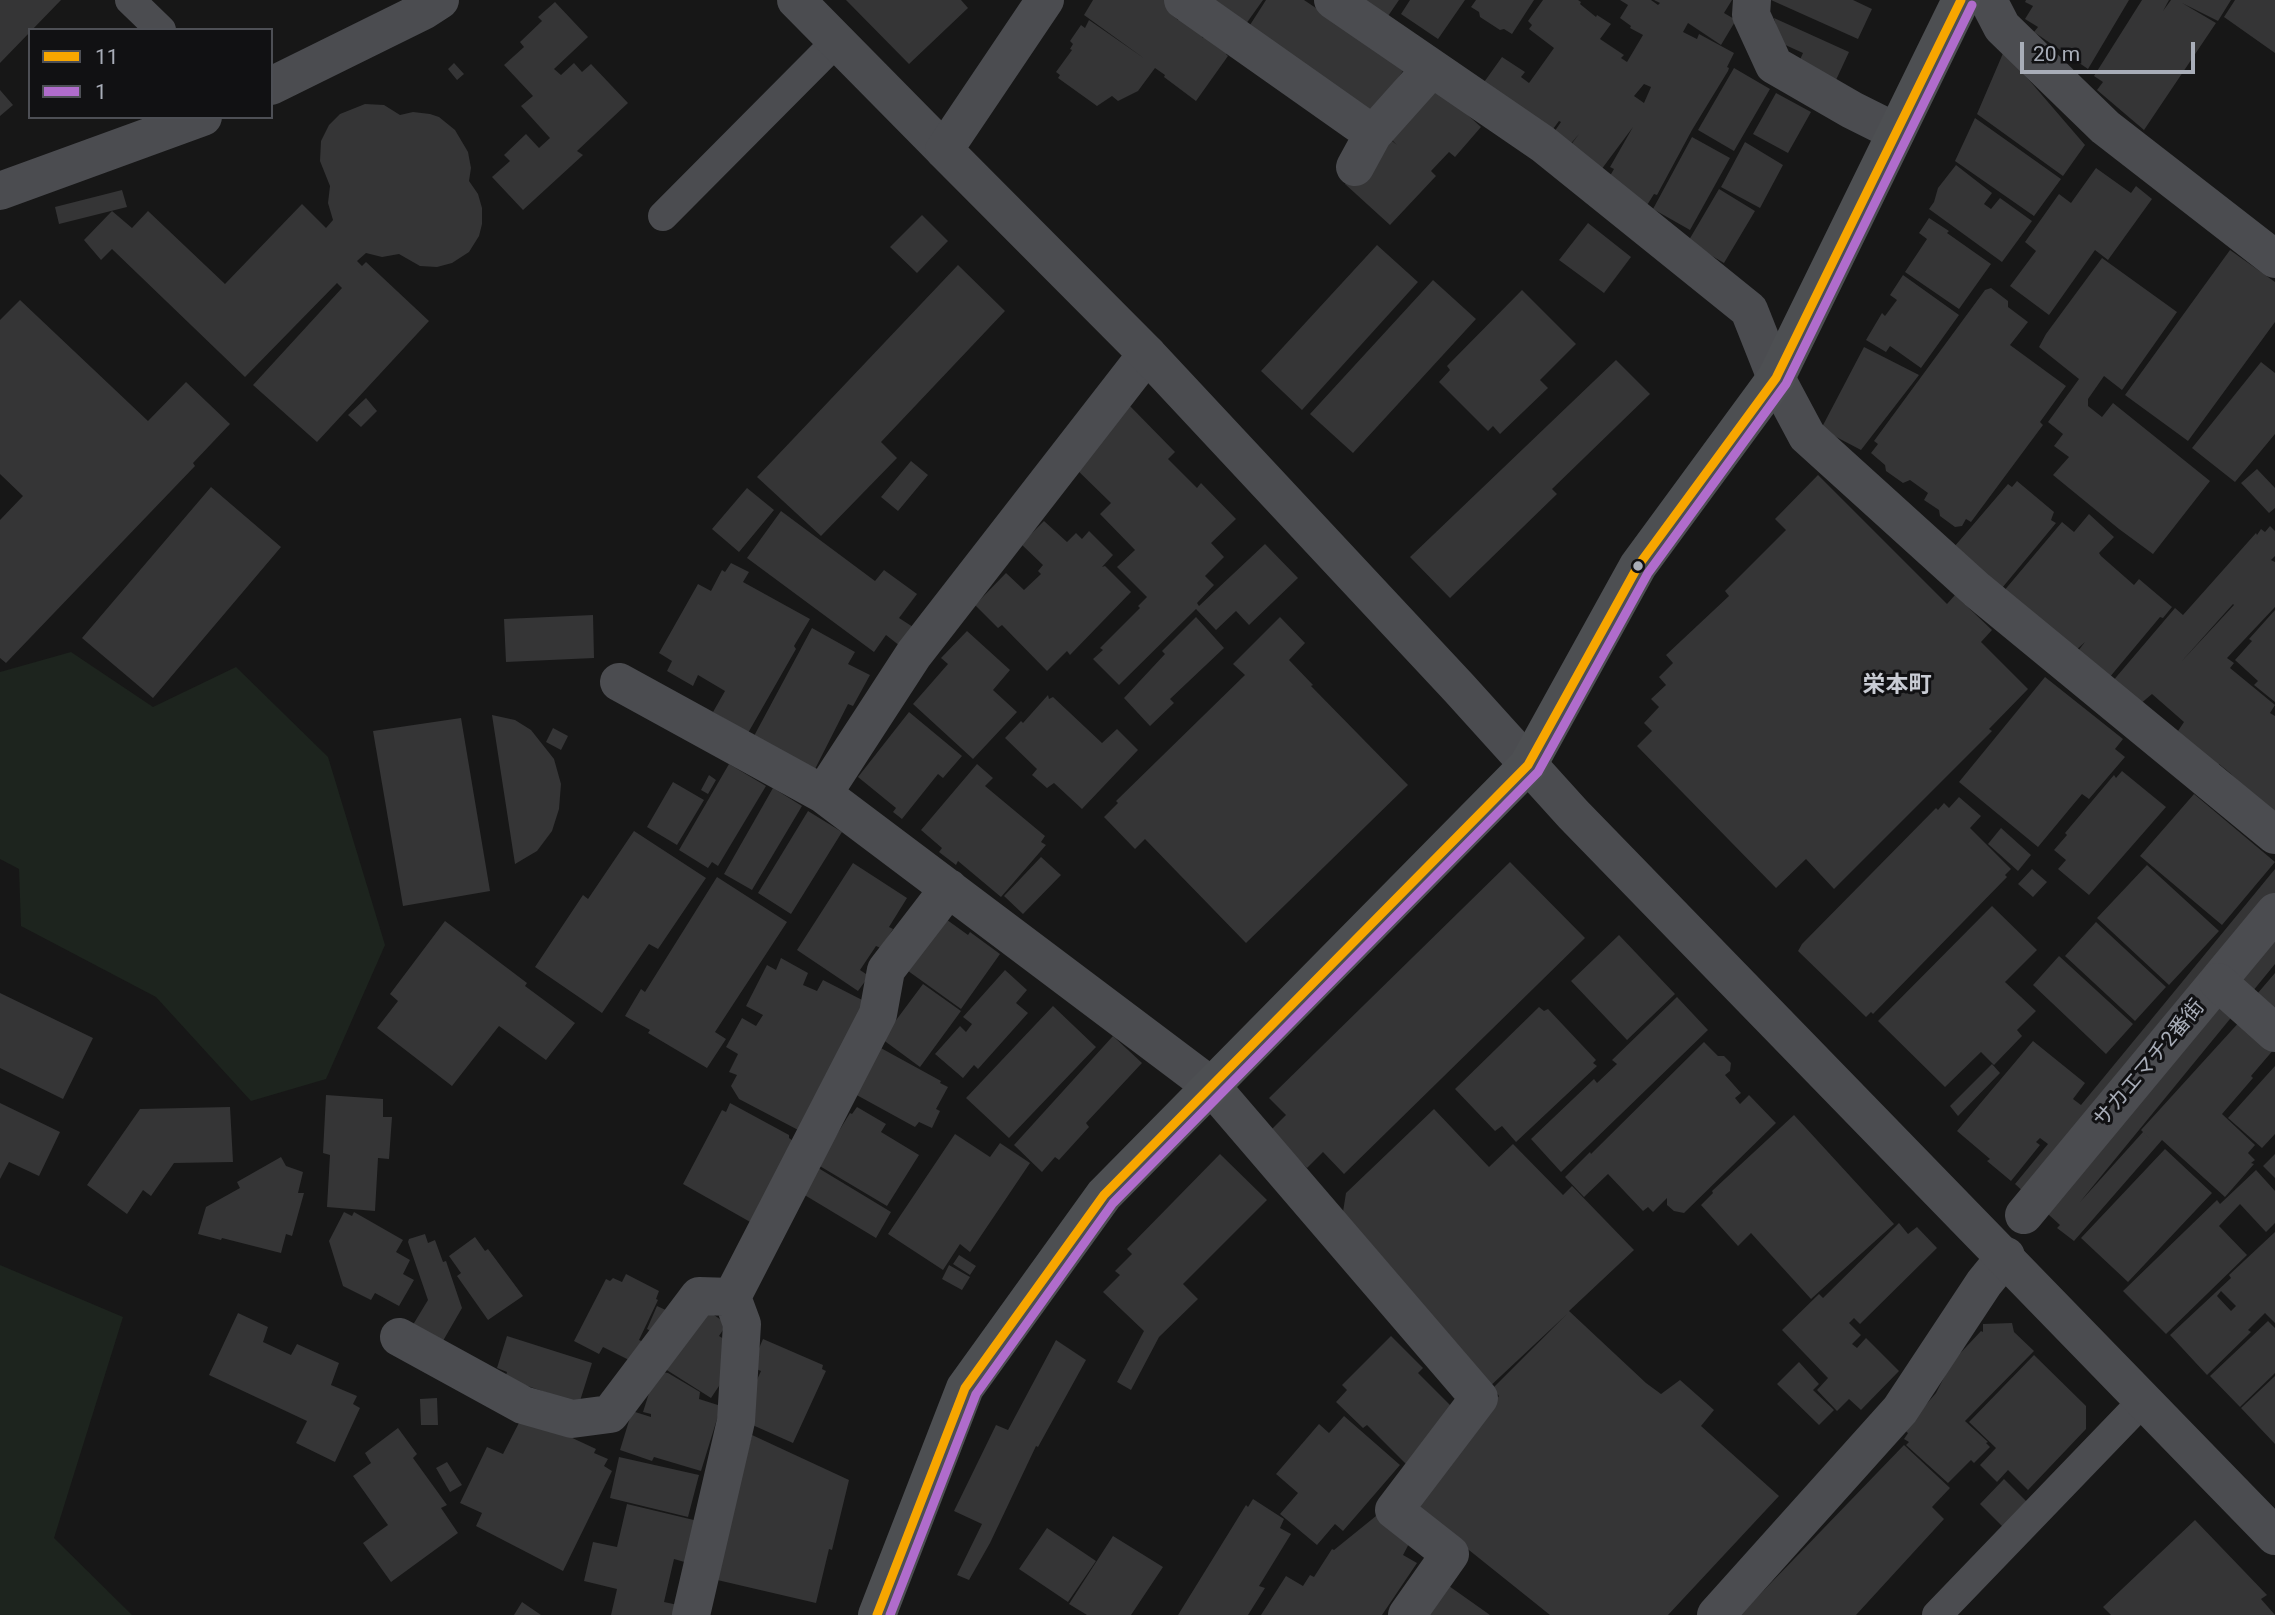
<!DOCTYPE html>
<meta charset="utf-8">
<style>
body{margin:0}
#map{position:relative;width:2275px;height:1615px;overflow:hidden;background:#171717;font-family:Roboto,sans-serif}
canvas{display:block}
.legend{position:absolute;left:28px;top:28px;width:245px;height:91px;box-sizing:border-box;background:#111113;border:2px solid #4d4f55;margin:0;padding:9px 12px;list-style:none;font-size:21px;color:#a8adb8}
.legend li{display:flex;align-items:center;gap:14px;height:35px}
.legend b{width:35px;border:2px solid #4d4f55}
.scale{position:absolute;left:2020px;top:42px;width:175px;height:32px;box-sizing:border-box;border:4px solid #a8adb8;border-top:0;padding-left:9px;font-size:21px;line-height:24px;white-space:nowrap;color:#a8adb8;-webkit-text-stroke:5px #111113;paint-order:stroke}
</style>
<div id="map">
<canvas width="2275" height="1615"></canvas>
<ul class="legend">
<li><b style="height:9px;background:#f7a600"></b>11</li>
<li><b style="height:9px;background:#b06ccc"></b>1</li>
</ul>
<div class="scale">20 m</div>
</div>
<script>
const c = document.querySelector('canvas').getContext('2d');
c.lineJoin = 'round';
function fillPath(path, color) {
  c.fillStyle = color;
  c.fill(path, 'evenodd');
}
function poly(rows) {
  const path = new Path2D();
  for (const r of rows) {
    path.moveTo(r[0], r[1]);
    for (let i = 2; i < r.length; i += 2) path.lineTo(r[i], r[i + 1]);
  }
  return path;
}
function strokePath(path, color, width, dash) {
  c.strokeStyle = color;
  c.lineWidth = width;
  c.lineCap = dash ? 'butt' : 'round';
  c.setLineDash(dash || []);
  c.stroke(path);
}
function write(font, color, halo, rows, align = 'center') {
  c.font = font + ' Roboto,"Noto Sans JP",sans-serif';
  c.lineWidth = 6;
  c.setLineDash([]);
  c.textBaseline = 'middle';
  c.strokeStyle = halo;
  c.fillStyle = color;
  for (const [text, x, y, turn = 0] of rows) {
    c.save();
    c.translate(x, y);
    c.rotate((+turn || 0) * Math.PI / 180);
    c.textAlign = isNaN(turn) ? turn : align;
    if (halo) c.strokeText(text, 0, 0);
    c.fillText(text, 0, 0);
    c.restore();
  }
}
const green = poly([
 [71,652,153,707,236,667,328,757,385,945,326,1079,251,1101,156,997,21,926,19,869,0,859,0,672],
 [0,1265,123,1317,54,1538,132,1615,0,1615]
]);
const building = poly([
 [0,0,61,0,0,63],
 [846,0,961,0,968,8,909,64],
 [1093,0,1169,0,1172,15,1178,20,1185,11,1203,38,1208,32,1230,48,1226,54,1228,56,1196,101,1164,77,1165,75,1155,68,1138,91,1118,101,1112,96,1097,106,1058,78,1060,75,1056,72,1072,50,1070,49,1073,44,1070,41,1081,25,1085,28,1089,20,1145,59,1084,15],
 [1185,0,1263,0,1241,31],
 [1266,0,1304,0,1405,68,1367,123,1241,39],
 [1357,0,1399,0,1386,19],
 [1410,0,1465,0,1438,39,1401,14],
 [1476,0,1534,0,1512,34,1504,29,1500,30,1480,17,1479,12,1471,7],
 [1543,0,1578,0,1581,2,1580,4,1596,17,1597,15,1611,24,1600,39,1624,55,1621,58,1627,62,1643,35,1630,28,1631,26,1620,18,1628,5,1620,0,1651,0,1658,5,1660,3,1654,0,1732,0,1724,13,1736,20,1721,45,1688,23,1683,32,1697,39,1699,34,1734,53,1727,67,1729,68,1728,71,1692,130,1657,195,1654,194,1644,210,1607,181,1614,169,1610,167,1633,127,1598,174,1567,150,1579,134,1568,147,1552,135,1561,122,1559,121,1550,133,1482,85,1502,57,1525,72,1521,77,1529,83,1554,48,1529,29,1532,25,1528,21],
 [1644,84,1651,87,1644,103,1634,96],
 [1771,0,1853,0,1872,9,1858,39],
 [2026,0,2129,0,2088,69,2034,32,2038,27,2025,19,2033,6,2025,2],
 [2142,0,2169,0,2163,11,2171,0,2231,0,2218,21,2182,3,2216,23,2144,130,2097,90,2103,82,2094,76],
 [2235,0,2275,0,2275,53,2224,17],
 [555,2,588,37,554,69,561,75,574,63,582,72,591,64,628,103,577,151,583,155,523,210,492,177,510,161,504,155,526,134,539,148,550,138,521,106,533,96,504,65,524,47,520,42,542,21,538,17],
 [1774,18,1849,52,1836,80,1798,64,1803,53,1781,43],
 [2004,51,2085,145,2063,176,1977,114],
 [454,63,464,74,457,80,448,69],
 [1734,68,1770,89,1734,151,1698,130],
 [1432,83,1481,127,1455,157,1449,152,1431,171,1436,176,1390,225,1345,184,1387,137,1397,145,1387,135],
 [0,90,13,105,0,116],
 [1776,93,1811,112,1788,153,1753,134],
 [365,104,384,105,400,115,413,112,430,114,439,117,455,130,468,152,471,168,469,181,478,194,482,208,482,224,479,236,469,252,452,263,437,267,420,266,399,254,382,257,366,253,357,261,362,266,366,262,429,321,317,442,253,385,342,288,337,283,245,377,112,249,101,260,84,240,112,211,132,228,148,211,225,284,302,204,326,228,333,220,328,203,330,186,320,161,321,141,329,125,340,114],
 [1975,118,2061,179,2034,216,1955,161],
 [1692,137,1730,158,1690,230,1653,209],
 [1745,142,1783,165,1760,208,1721,187],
 [1956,165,1992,193,1984,204,1991,209,2000,198,2032,221,2002,262,1929,209,1934,202,1938,188],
 [2096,168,2131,193,2136,186,2152,199,2108,260,2095,250,2049,315,2010,286,2036,251,2025,242,2059,194,2071,203],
 [1719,189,1755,211,1724,263,1695,246,1689,240],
 [122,190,127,207,59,224,55,207],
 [922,215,948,241,917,273,890,247],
 [1929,218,1949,231,1947,233,1991,264,1959,309,1905,272,1927,239,1919,233],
 [1588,223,1631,257,1604,293,1559,260],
 [1377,245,1418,282,1302,410,1261,371],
 [2230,250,2275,282,2275,322,2188,441,2125,395],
 [2102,258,2177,312,2122,390,2104,376,2088,399,2088,406,2102,417,2113,403,2210,481,2153,554,2119,529,2053,475,2069,457,2054,446,2063,434,2048,422,2079,379,2039,347,2046,334],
 [958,265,1005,311,881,442,897,458,821,536,757,477],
 [1903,275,1959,315,1921,368,1890,346,1886,352,1866,340,1882,313,1885,316,1897,300,1890,295],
 [1433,280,1476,319,1353,453,1310,414],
 [1991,288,2008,301,2008,307,2028,322,2010,345,2066,386,2040,422,2043,425,1971,522,1966,519,1962,526,1955,527,1940,516,1939,510,1924,500,1928,493,1910,480,1903,483,1886,471,1885,465,1871,453,1878,444,1874,441,1985,290],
 [1522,290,1576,344,1540,380,1548,388,1500,434,1493,426,1488,431,1439,382,1450,370,1447,366],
 [20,300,148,421,186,382,230,424,193,463,195,466,6,663,0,658,0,520,23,496,0,474,0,320],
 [1864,347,1919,375,1861,450,1821,429],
 [1616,360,1650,394,1552,489,1557,494,1450,598,1410,557],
 [2261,362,2275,373,2275,434,2235,482,2192,448],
 [366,398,377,411,361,427,348,415],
 [1128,404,1175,452,1168,459,1197,488,1201,483,1236,519,1211,543,1224,557,1205,576,1214,585,1197,603,1199,606,1265,544,1298,578,1249,625,1236,611,1216,630,1196,609,1119,685,1093,659,1103,650,1100,648,1140,608,1138,606,1147,597,1117,567,1135,550,1100,514,1111,503,1070,463],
 [911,461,928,475,898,511,881,497],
 [2257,469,2275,488,2275,508,2269,513,2241,483],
 [1818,475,1947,604,1955,595,1992,630,1981,642,2028,689,1989,729,1992,731,1834,889,1806,859,1776,888,1637,746,1652,731,1644,723,1659,707,1651,699,1666,685,1659,677,1673,663,1666,655,1729,596,1725,591,1786,530,1775,519],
 [2017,481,2054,512,2051,520,2056,523,2002,588,1954,547,2008,484,2012,487],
 [211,487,281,547,153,698,82,638],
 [747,488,774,510,739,552,712,529],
 [781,511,875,581,884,570,917,594,899,618,913,627,900,646,886,635,874,652,747,558],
 [2089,514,2114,537,2099,553,2101,556,2134,585,2139,579,2172,607,2163,618,2160,617,2109,678,2078,651,2085,642,2074,652,2003,592,2062,522,2074,532],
 [1044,521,1067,542,1076,533,1082,539,1089,531,1113,555,1102,567,1105,566,1131,592,1070,655,1067,651,1047,671,1002,625,998,628,975,605,1006,573,1024,590,1041,574,1038,571,1043,565,1021,544],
 [2270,526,2275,531,2275,556,2271,560,2275,562,2275,607,2227,658,2234,663,2230,668,2275,705,2270,713,2275,716,2275,823,2230,773,2219,764,2214,769,2178,731,2184,722,2152,694,2139,705,2112,682,2175,608,2183,615,2256,533,2257,535,2261,529,2265,532],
 [2233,604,2234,605,2181,662],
 [731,563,749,572,743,582,810,619,794,646,796,649,748,733,713,712,725,691,698,675,693,686,667,671,672,661,659,653,698,584,711,591,722,570,725,572],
 [2275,610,2275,702,2254,685,2258,681,2235,660,2252,641,2249,639],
 [593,615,594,658,506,662,504,619],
 [1196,617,1224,648,1170,699,1174,703,1150,726,1124,698,1165,654,1162,651],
 [1280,617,1305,643,1289,660,1313,685,1311,686,1408,785,1246,943,1145,839,1135,849,1104,817,1118,803,1116,801,1245,675,1233,664],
 [812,628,855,652,848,664,870,675,853,706,848,704,813,773,754,736],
 [967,631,1010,670,993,690,1017,712,973,759,913,704,948,664,941,658],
 [2045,677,2123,739,2115,749,2125,757,2089,799,2082,794,2038,847,1959,782],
 [1048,695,1049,699,1053,697,1102,743,1117,729,1138,750,1082,809,1054,783,1047,788,1032,775,1037,769,1005,738,1021,721,1023,723],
 [909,712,962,756,943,778,938,774,902,819,893,812,896,808,858,777],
 [492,715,515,720,531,730,554,759,561,784,559,809,552,831,537,851,515,864],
 [461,718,490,891,403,906,373,731],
 [553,728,568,736,561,750,546,742],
 [729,764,766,786,718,866,712,862,708,868,679,850],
 [977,764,993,778,985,786,1045,836,1041,842,1046,845,1001,897,958,861,956,865,939,852,942,848,921,830],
 [2122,771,2166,807,2089,895,2058,869,2066,860,2054,850,2067,835,2065,833,2114,775,2116,778],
 [709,775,716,780,708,794,701,790],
 [673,782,704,800,677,845,647,827],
 [773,788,802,806,752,890,724,874],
 [2194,794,2275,862,2222,925,2140,856],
 [1959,797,1981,816,1970,828,2011,869,2005,875,2007,877,1873,1014,1871,1012,1866,1017,1798,951,1802,944,1936,808,1938,810,1944,803,1949,808],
 [808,811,842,832,791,914,758,893],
 [2001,828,2031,855,2018,871,1988,844],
 [634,831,706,878,658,949,649,944,602,1013,535,967,583,895,588,899],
 [1041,857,1061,875,1023,914,1004,896],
 [1510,862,1585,938,1344,1174,1323,1152,1307,1168,1270,1131,1286,1115,1269,1098],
 [853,863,907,898,889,927,893,929,881,948,876,946,860,970,869,976,858,991,797,950],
 [2147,865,2219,931,2169,985,2097,918],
 [2032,869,2047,882,2033,897,2018,884],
 [2275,869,2275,964,2080,1202,2143,1132,2149,1138,2141,1130,2242,1019,2275,1048,2251,1076,2253,1078,2222,1114,2255,1145,2248,1153,2255,1160,2251,1163,2254,1164,2225,1197,2162,1140,2074,1241,2057,1228,2060,1225,2015,1184,2048,1144,2040,1138,2036,1142,2040,1145,2011,1181,1987,1161,1990,1159,1957,1131,2033,1041,2085,1083,2073,1099,2081,1105],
 [717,877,787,922,715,1032,726,1039,707,1068,648,1033,650,1030,625,1016,641,989,645,992],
 [1992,906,2037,950,2005,982,2036,1011,2017,1030,2022,1036,1994,1065,1981,1052,1945,1087,1878,1021],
 [943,917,968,935,970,932,1000,954,961,1009,904,968],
 [445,921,527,983,525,986,575,1023,546,1060,499,1026,452,1086,377,1028,398,1001,390,994],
 [2096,922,2166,987,2135,1021,2065,956],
 [1619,935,1675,994,1627,1040,1571,981],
 [2059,956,2133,1024,2106,1054,2033,985],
 [781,958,808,973,803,985,817,991,823,980,872,1005,802,1132,739,1099,731,1086,737,1075,729,1072,738,1054,726,1047,742,1018,756,1026,763,1015,746,1006,767,965,776,970],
 [1005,970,1027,990,1016,1003,1028,1013,978,1069,974,1065,963,1078,935,1054,960,1026,966,1032,972,1024,963,1017],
 [2275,973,2275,1021,2251,1001],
 [923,984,961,1011,920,1067,882,1039],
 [0,993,93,1038,63,1099,0,1068],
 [1677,997,1708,1030,1561,1172,1531,1139,1594,1079,1597,1083,1617,1064,1612,1060],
 [1053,1006,1096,1047,1009,1138,966,1098],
 [1539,1007,1544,1011,1548,1009,1596,1060,1593,1063,1597,1066,1516,1142,1502,1126,1495,1131,1455,1089],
 [1113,1036,1142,1063,1086,1123,1089,1127,1059,1160,1055,1157,1042,1172,1014,1145],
 [1704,1042,1718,1056,1724,1056,1731,1063,1730,1071,1725,1075,1741,1093,1735,1098,1740,1104,1749,1095,1776,1123,1684,1213,1674,1211,1667,1205,1667,1198,1653,1212,1648,1207,1643,1211,1608,1174,1584,1197,1565,1177,1590,1152,1591,1154],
 [879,1047,941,1081,940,1083,948,1087,936,1109,940,1111,932,1128,919,1122,915,1127,853,1093],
 [1992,1064,2000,1073,1958,1116,1950,1106],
 [2275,1066,2275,1134,2262,1148,2228,1118],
 [326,1095,383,1099,383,1117,392,1117,389,1159,378,1158,375,1211,327,1207,330,1155,323,1153],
 [0,1103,60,1132,39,1176,9,1162,0,1179],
 [730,1103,789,1135,789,1138,796,1143,752,1223,683,1184,722,1110,726,1112],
 [230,1107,233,1162,174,1163,151,1196,143,1190,127,1214,87,1185,140,1109],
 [857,1107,886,1124,881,1132,919,1155,887,1206,818,1165,850,1113,852,1114],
 [1434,1109,1489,1167,1513,1144,1563,1195,1572,1186,1634,1250,1569,1311,1646,1383,1661,1394,1680,1380,1714,1410,1701,1426,1779,1496,1668,1615,1550,1615,1419,1510,1418,1498,1499,1396,1493,1388,1567,1314,1486,1390,1342,1218,1346,1193],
 [1794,1115,1894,1224,1811,1299,1751,1233,1738,1246,1701,1205,1713,1193,1712,1191],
 [955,1134,990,1157,1000,1143,1030,1163,970,1252,960,1244,943,1270,888,1234],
 [2165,1149,2212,1193,2128,1282,2081,1238],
 [1220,1154,1267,1200,1183,1284,1198,1299,1159,1337,1131,1390,1117,1382,1144,1331,1103,1292,1120,1275,1115,1271,1132,1254,1127,1249],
 [2275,1154,2275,1178,2263,1166],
 [281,1157,286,1166,303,1172,298,1193,304,1193,292,1236,286,1234,281,1253,222,1238,221,1240,198,1234,206,1207,240,1188,237,1182],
 [810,1163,891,1212,876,1238,793,1188],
 [2256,1170,2275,1191,2275,1223,2266,1232,2240,1204,2219,1226,2247,1255,2166,1334,2123,1291,2217,1200,2220,1204],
 [344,1212,352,1216,354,1212,403,1240,396,1252,410,1260,403,1274,414,1280,399,1306,375,1293,371,1300,343,1286,329,1241],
 [1899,1223,1908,1234,1917,1227,1937,1248,1860,1324,1854,1318,1849,1323,1861,1335,1852,1344,1857,1348,1866,1338,1899,1371,1861,1410,1849,1399,1837,1411,1817,1390,1828,1378,1782,1330,1819,1294,1823,1298],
 [2275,1232,2275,1323,2265,1313,2248,1330,2251,1332,2207,1375,2170,1335,2231,1278,2229,1275],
 [2221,1291,2236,1306,2231,1311,2217,1296],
 [425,1234,428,1243,435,1240,443,1262,446,1261,462,1308,440,1346,411,1328,428,1300,408,1242,409,1239],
 [475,1237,485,1251,488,1249,523,1296,488,1320,457,1276,461,1273,449,1256],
 [959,1255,976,1266,970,1275,953,1264],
 [949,1265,970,1277,962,1290,942,1279],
 [626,1274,659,1291,656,1299,658,1300,639,1340,648,1344,637,1364,603,1347,599,1354,574,1341,606,1279,610,1281,613,1278,622,1282],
 [657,1306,670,1312,659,1335,647,1329],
 [701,1306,727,1324,719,1336,737,1347,733,1365,711,1398,662,1367],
 [238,1313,268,1327,263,1342,291,1355,297,1344,339,1363,331,1385,357,1396,353,1404,360,1408,335,1462,296,1443,307,1421,209,1375],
 [2268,1321,2275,1328,2275,1373,2240,1407,2210,1376],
 [2012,1323,2014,1332,2034,1351,1965,1421,1988,1442,1986,1443,1990,1447,1974,1463,1971,1460,1948,1483,1906,1445,1909,1442,1904,1439,1908,1433,1904,1430,1936,1393,1952,1362,1981,1331,1983,1332,1983,1324],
 [507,1336,592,1363,579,1404,505,1378,507,1372,497,1368],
 [1391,1336,1423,1368,1418,1373,1458,1413,1406,1464,1367,1425,1363,1428,1336,1402,1347,1390,1342,1385],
 [763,1339,823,1365,822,1369,826,1371,793,1443,739,1419,761,1371,751,1367],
 [1056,1340,1086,1360,1038,1447,1036,1446,990,1543,969,1580,957,1575,982,1524,954,1511,996,1425,1008,1430],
 [2034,1355,2086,1406,2086,1429,2028,1490,2008,1470,1997,1482,1980,1465,1996,1448,1969,1422],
 [1799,1362,1819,1384,1813,1390,1834,1410,1819,1425,1777,1384],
 [656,1371,668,1373,700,1392,699,1399,721,1406,701,1471,654,1457,652,1461,620,1450,632,1411,651,1417,651,1414,643,1412],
 [2275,1376,2275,1444,2241,1408],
 [437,1398,438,1425,421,1425,420,1399],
 [523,1415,596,1449,594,1453,608,1459,604,1466,612,1471,563,1571,476,1526,482,1513,460,1503,487,1447,503,1454],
 [1344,1416,1400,1465,1343,1531,1335,1524,1317,1545,1280,1514,1298,1493,1276,1474,1319,1424,1329,1433],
 [398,1428,417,1454,413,1458,447,1505,441,1508,458,1533,391,1582,363,1543,388,1525,353,1476,371,1463,365,1453],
 [752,1435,849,1480,832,1550,829,1549,816,1603,713,1579],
 [1904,1445,1950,1488,1932,1507,1944,1519,1856,1615,1740,1615],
 [619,1457,699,1475,688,1517,610,1498],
 [447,1462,462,1485,450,1492,436,1468],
 [2004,1479,2029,1504,2005,1529,1980,1504],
 [1253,1499,1284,1519,1280,1528,1291,1534,1259,1586,1265,1588,1248,1615,1178,1615,1246,1505,1248,1507],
 [627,1504,698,1521,688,1563,674,1559,664,1602,678,1605,676,1615,611,1615,617,1589,584,1581,593,1542,617,1547],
 [1376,1516,1411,1540,1403,1555,1417,1563,1382,1615,1261,1615,1286,1576,1303,1586,1310,1575,1314,1577,1332,1549,1334,1550],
 [2195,1520,2267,1595,2261,1599,2275,1615,2111,1615,2103,1607],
 [1047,1528,1096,1561,1068,1602,1019,1569],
 [1113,1536,1163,1567,1131,1615,1087,1615,1069,1604],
 [1449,1586,1490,1615,1428,1615],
 [522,1602,541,1615,514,1615]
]);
const service = poly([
 [130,0,161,30],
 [663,216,837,41],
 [1937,1615,2144,1400]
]);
const pedestrian = poly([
 [2024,1215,2275,912]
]);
const minor = poly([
 [796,0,944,150],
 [1183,0,1373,134],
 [1333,0,1543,144,1749,310,1776,378,1807,436,1977,590,2275,835],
 [1752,0,1751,15,1774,65,1852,110,1896,132],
 [1988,0,2002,27,2105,127,2275,259],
 [271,86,423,11,440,0],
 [1355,167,1373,134,1432,68],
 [0,191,203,117],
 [619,682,823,794,1211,1086,1479,1398,1394,1510,1450,1554,1407,1615],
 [823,794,914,654,1147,354],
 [2218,982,2275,1033],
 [399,1337,523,1405,572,1419,610,1414,699,1296,732,1297],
 [691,1615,736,1421,742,1324,732,1297,878,1014,886,970,949,888],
 [1716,1615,1900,1410,1984,1283,2006,1256]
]);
const tertiary = poly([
 [1045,0,944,150,1147,354,1459,688,1573,814,2275,1536]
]);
const primary = poly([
 [877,1615,965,1388,1104,1195,1528,765,1638,566,1776,378,1961,0]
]);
const bus1 = poly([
 [877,1615,965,1388,1104,1195,1528,765,1638,566,1776,378,1961,0]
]);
const bus2 = poly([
 [890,1615,976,1394,1113,1203,1538,772,1648,573,1786,384,1972,5]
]);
const markers = [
 [1638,566,6,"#a8adb8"]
];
const streetNames = [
 ["サカエマチ2番街",2150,1064,-50]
];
const neighbourhoodNames = [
 ["栄本町",1897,686]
];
fillPath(green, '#1d241e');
fillPath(building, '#353536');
strokePath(service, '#4b4c50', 30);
strokePath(pedestrian, '#4b4c50', 38);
strokePath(minor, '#4b4c50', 38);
strokePath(tertiary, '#4b4c50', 38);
strokePath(primary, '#4d4f52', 38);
strokePath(bus1, '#f7a600', 9);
strokePath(bus2, '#b06ccc', 9);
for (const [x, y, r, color] of markers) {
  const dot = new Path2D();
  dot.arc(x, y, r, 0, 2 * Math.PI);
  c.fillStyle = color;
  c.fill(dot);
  strokePath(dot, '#111113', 2.5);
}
write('21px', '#a8adb8', '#111113', streetNames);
write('bold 23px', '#c9ccd4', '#111113', neighbourhoodNames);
</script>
